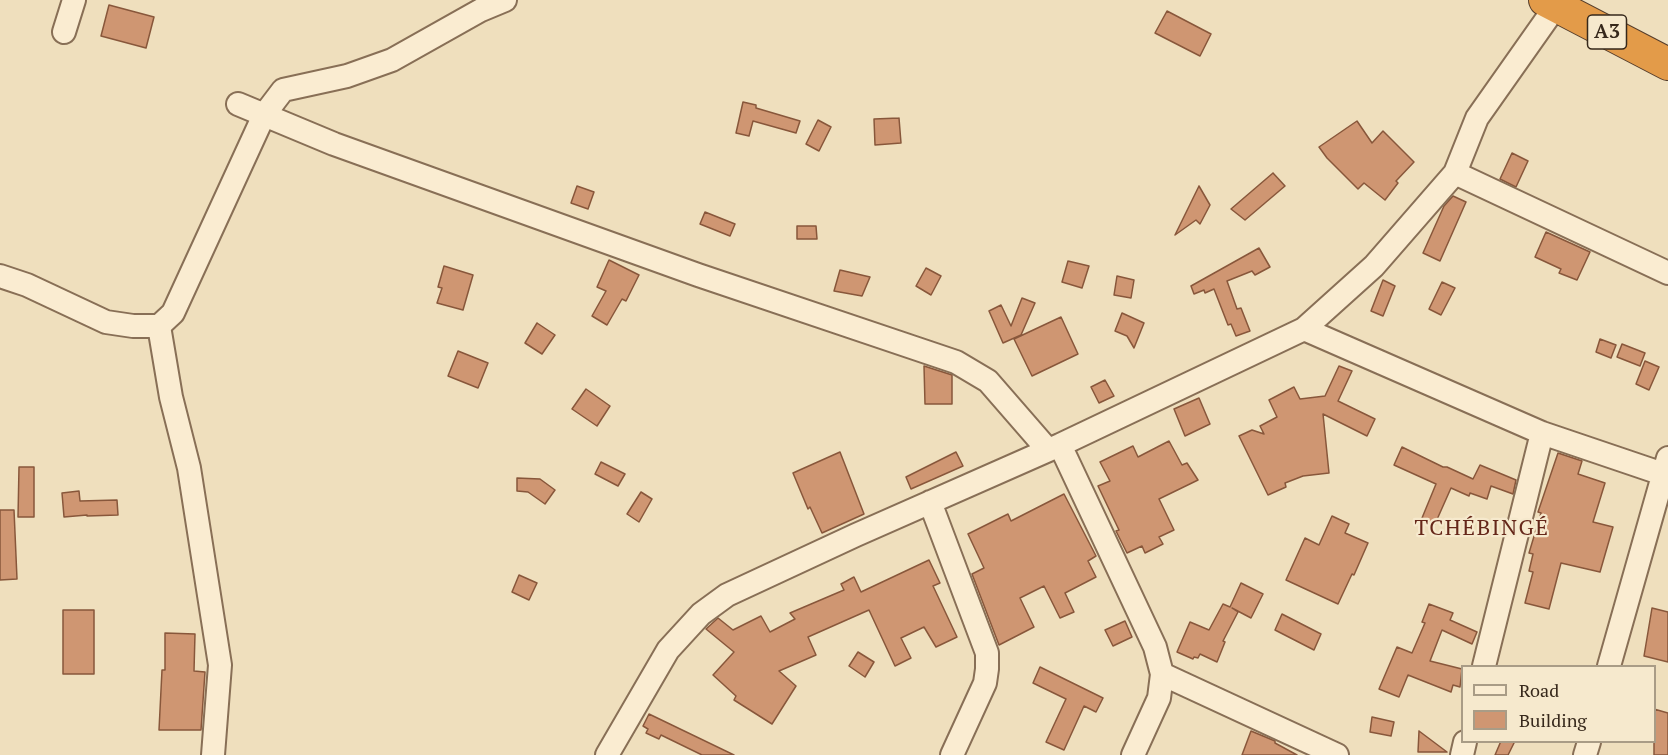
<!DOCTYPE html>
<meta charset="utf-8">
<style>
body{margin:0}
#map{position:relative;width:1668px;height:755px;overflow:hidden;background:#efdfbd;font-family:"PT Serif",serif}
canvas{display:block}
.legend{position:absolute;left:1461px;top:665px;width:195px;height:78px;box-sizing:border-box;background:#f6e9cd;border:2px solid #a99c86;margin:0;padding:8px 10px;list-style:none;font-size:18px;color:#36281b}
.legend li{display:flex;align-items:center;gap:12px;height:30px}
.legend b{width:30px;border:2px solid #a99c86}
</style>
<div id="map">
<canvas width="1668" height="755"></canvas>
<ul class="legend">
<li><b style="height:8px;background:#faecd1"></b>Road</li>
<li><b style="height:16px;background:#cf9672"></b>Building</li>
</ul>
</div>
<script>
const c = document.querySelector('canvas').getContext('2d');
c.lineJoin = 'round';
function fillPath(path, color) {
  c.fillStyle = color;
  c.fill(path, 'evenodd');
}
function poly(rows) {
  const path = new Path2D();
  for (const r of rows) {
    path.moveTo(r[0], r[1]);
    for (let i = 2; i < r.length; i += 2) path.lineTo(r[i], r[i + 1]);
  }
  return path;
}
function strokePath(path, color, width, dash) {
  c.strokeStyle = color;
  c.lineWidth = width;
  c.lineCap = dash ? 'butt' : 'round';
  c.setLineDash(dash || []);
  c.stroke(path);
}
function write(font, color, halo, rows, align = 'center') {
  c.font = font + ' "PT Serif",serif';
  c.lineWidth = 4.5;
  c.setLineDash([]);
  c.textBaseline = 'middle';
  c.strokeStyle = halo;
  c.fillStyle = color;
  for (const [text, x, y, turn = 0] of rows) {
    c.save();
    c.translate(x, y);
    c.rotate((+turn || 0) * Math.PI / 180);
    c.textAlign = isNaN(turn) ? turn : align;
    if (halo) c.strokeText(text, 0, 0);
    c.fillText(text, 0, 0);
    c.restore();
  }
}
const building = poly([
 [109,5,154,17,146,48,101,36,109,5],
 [1167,11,1211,34,1200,56,1155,33,1167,11],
 [743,102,756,105,756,108,800,121,796,133,753,121,749,136,736,133,743,102],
 [899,118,901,143,875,145,874,119,899,118],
 [818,120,831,127,819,151,806,144,818,120],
 [1357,121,1372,143,1383,131,1414,162,1396,181,1398,183,1385,200,1364,183,1358,189,1327,158,1319,147,1357,121],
 [1512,153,1528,161,1516,187,1500,179,1512,153],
 [1273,173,1285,186,1245,220,1231,209,1273,173],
 [577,186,594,192,588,209,571,203,577,186],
 [1199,186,1210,205,1200,224,1196,220,1175,235,1199,186],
 [1453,196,1466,202,1440,261,1423,253,1444,206,1453,196],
 [705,212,735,224,730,236,700,224,705,212],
 [797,226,816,226,817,239,797,239,797,226],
 [1546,232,1590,252,1577,280,1559,273,1561,269,1535,257,1546,232],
 [1259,248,1270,267,1255,275,1252,271,1227,281,1237,309,1241,308,1250,331,1236,336,1231,324,1228,325,1214,289,1205,293,1204,290,1194,294,1191,286,1259,248],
 [609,260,639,275,626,301,622,299,607,325,592,316,606,291,597,287,609,260],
 [1068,261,1089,266,1082,288,1062,282,1068,261],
 [444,266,473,275,463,310,437,303,442,288,438,287,444,266],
 [926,268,941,276,931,295,916,286,926,268],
 [840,270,870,277,862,296,834,291,840,270],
 [1117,276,1134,280,1131,298,1114,295,1117,276],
 [1383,280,1395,286,1383,316,1371,311,1383,280],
 [1442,282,1455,288,1441,315,1429,309,1442,282],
 [1022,298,1035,303,1021,335,1003,343,989,311,1001,305,1011,326,1022,298],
 [1122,313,1144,323,1134,348,1127,336,1115,331,1122,313],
 [1061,317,1078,354,1032,376,1014,339,1061,317],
 [537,323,555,335,542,354,525,343,537,323],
 [1600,339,1616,345,1611,358,1596,352,1600,339],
 [1622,344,1645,353,1640,366,1617,357,1622,344],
 [458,351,488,363,478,388,448,376,458,351],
 [1645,361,1659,367,1649,390,1636,384,1645,361],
 [924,366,952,375,952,404,925,404,924,366],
 [1339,366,1352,371,1338,401,1375,419,1367,436,1323,414,1329,473,1303,476,1285,483,1286,487,1268,495,1239,436,1252,430,1264,434,1260,426,1277,417,1269,400,1294,387,1300,399,1325,396,1339,366],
 [1105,380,1114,396,1099,403,1091,387,1105,380],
 [586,389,610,406,597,426,572,409,586,389],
 [1199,398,1210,424,1185,436,1174,409,1199,398],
 [1169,441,1182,465,1187,463,1198,480,1159,499,1174,530,1159,537,1163,544,1145,553,1142,546,1127,553,1116,531,1119,530,1098,486,1110,481,1100,462,1133,446,1138,457,1169,441],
 [1402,447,1443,467,1447,467,1473,479,1480,465,1516,480,1513,494,1491,486,1487,499,1470,493,1469,496,1451,488,1435,524,1422,518,1436,484,1394,465,1402,447],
 [840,452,864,514,822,533,810,507,808,509,793,473,840,452],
 [956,452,963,466,911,489,906,477,956,452],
 [1558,453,1582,461,1578,474,1605,483,1593,522,1613,527,1600,572,1561,563,1549,609,1525,603,1533,572,1529,571,1533,554,1529,553,1541,513,1538,512,1558,453],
 [601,462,625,474,618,486,595,474,601,462],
 [19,467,34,467,34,517,18,517,19,467],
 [517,478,540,479,555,490,545,504,528,492,517,491,517,478],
 [79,491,80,501,117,500,118,515,87,516,87,515,64,517,62,493,79,491],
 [641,492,652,499,639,522,627,514,641,492],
 [1064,494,1096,556,1088,561,1096,577,1065,593,1074,612,1060,618,1044,586,1020,598,1034,627,999,645,972,574,984,568,968,534,1008,514,1011,521,1064,494],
 [0,510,14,510,17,579,0,580,0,510],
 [1332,516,1349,524,1345,533,1368,543,1354,575,1352,574,1338,604,1286,580,1305,538,1319,545,1332,516],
 [929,560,940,583,933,586,957,637,936,647,924,627,901,638,911,658,895,666,869,610,808,637,816,655,779,671,796,686,772,724,734,700,736,696,713,675,734,652,706,629,718,618,733,630,761,616,770,632,795,619,790,613,844,590,841,584,854,577,861,592,929,560],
 [519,575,537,583,529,600,512,592,519,575],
 [1241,583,1263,594,1251,618,1232,608,1238,612,1223,641,1225,642,1217,662,1200,654,1198,658,1194,657,1193,659,1177,652,1190,622,1209,630,1223,604,1230,607,1241,583],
 [1429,604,1453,613,1450,620,1477,632,1472,644,1442,630,1430,661,1462,669,1460,687,1453,685,1451,692,1408,675,1399,697,1379,689,1397,647,1412,653,1425,623,1422,622,1429,604],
 [1652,608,1668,612,1668,662,1644,656,1652,608],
 [63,610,94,610,94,674,63,674,63,610],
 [1282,614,1321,634,1314,650,1275,630,1282,614],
 [1125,621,1132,637,1113,646,1105,630,1125,621],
 [165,633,195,634,194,671,205,672,201,730,159,730,162,670,165,670,165,633],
 [858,652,874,662,865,677,849,666,858,652],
 [1040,667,1103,698,1096,712,1084,706,1064,750,1046,742,1066,699,1033,683,1040,667],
 [1654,709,1668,713,1668,755,1654,755,1654,709],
 [649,714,734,755,702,755,661,735,659,739,646,733,648,729,643,726,649,714],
 [1372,717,1394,722,1391,736,1370,732,1372,717],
 [1251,731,1275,741,1275,743,1297,755,1242,755,1251,731],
 [1419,731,1447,752,1418,752,1419,731],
 [1501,741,1515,741,1508,755,1495,755,1501,741]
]);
const minor = poly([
 [64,32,74,0],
 [238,104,334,144,698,275,956,362,988,381,1048,450],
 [1455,173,1668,273],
 [0,276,27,285,106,322,133,326,159,326,171,397,189,468,220,665,213,755],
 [159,326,173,313,264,115,283,90,347,76,392,60,481,10,505,0],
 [1304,329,1542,433,1663,474],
 [1060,445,1155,647,1162,674,1159,698,1133,755],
 [930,502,987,653,987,669,985,683,952,755],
 [1484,666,1542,433],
 [1609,666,1668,458],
 [1162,674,1337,755],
 [607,755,668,650,701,614,727,595,856,535,1060,445,1304,329,1374,266,1455,173,1477,118,1556,6],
 [1462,755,1465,742],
 [1585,755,1589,742]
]);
const highway = poly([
 [1545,0,1668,64]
]);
const shields = [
 [1607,32,39]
];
const shieldNames = [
 ["A3",1607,32]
];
const neighbourhoodNames = [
 ["TCHÉBINGÉ",1482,529]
];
fillPath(building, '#cf9672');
strokePath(building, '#88573b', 1.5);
strokePath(minor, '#886f56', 26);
strokePath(highway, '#553d2b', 34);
strokePath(minor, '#faecd1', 22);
strokePath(highway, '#e39b49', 32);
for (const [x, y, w] of shields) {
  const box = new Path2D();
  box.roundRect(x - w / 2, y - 17, w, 34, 4.5);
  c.fillStyle = '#f6e9cd';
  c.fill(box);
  strokePath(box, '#36281b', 1.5);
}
write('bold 20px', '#36281b', null, shieldNames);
c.letterSpacing = '1.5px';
write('22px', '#652719', '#f6e9cd', neighbourhoodNames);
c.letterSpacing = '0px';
</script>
